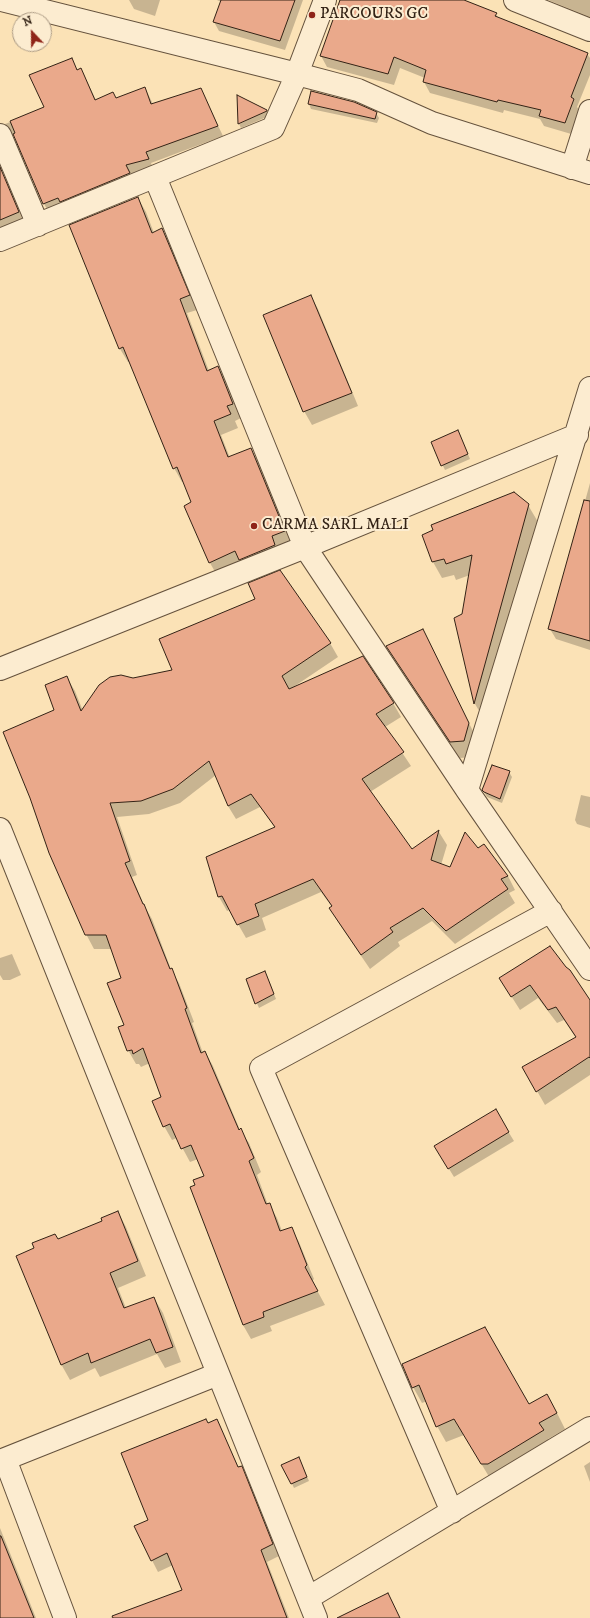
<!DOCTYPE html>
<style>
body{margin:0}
#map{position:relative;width:590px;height:1618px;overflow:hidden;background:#fbe2b6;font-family:"IM FELL DW Pica",serif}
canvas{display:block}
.north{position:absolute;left:12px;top:12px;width:40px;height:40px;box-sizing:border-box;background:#fcecd0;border:1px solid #ac9b85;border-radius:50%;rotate:338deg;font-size:11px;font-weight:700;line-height:16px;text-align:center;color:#332215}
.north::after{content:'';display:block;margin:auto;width:14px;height:18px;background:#8f2418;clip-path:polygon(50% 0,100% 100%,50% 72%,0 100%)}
</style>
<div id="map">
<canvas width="590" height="1618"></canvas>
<div class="north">N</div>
</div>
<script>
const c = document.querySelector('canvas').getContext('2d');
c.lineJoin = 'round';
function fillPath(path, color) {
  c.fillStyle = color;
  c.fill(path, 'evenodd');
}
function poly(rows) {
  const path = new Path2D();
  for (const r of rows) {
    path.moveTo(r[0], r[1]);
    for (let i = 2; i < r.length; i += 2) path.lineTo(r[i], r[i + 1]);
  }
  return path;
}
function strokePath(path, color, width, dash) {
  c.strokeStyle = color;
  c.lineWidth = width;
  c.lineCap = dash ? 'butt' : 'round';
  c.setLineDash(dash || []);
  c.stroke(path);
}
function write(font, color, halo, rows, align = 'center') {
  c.font = font + ' "IM FELL DW Pica",serif';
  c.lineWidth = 4;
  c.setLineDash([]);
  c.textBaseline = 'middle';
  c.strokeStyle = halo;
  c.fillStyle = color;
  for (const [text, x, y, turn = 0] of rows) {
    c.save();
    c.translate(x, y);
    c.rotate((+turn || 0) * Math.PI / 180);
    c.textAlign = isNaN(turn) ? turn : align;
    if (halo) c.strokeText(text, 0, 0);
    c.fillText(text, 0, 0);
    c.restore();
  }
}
const shadow = poly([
 [129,0,160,0,155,16,134,9],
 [217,0,303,0,285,50,219,31,214,22,221,2],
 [344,0,460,0,496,14,499,19,587,54,590,58,590,75,577,107,580,111,578,136,544,126,540,119,504,110,503,113,430,93,424,82,425,78,400,68,394,85,327,67,321,56],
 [548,0,590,0,590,17],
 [71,59,78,71,81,69,96,100,116,100,145,88,153,104,201,90,223,136,151,163,154,170,50,214,44,204,15,136,11,134,5,124,46,108],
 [309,104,376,113,379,118,377,123,311,109],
 [266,111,269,116,241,128,239,124],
 [2,173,8,184,24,223,0,234,0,174],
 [138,198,146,212,154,233,162,229,170,243,197,310,187,313,209,371,218,367,226,381,241,418,235,421,238,428,221,435,230,458,251,449,259,463,292,545,218,577,210,563,185,506,192,502,184,482,182,482,174,468,130,362,128,362,120,349,71,226],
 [311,296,318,309,358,406,312,425,304,411],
 [460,435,470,459,445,470,432,443],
 [590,483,590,650,556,639,550,629],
 [528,505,538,522,484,719,475,704,455,619,463,614,470,575,456,580,454,575,442,578,433,562,423,536],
 [422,630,478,741,473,757,460,758,387,646],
 [330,643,338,657,292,688,393,703,401,717,385,727,411,766,370,792,412,851,439,832,447,845,441,865,451,868,477,850,508,876,515,890,509,893,515,903,455,944,432,921,398,942,400,946,370,969,338,922,330,908,332,907,321,892,262,918,266,930,246,938,230,910,227,911,219,897,207,857,275,828,260,807,236,819,228,806,216,775,180,803,149,814,117,817,137,875,132,877,145,907,152,919,172,972,179,983,194,1022,192,1023,203,1053,205,1052,213,1066,240,1130,249,1143,261,1172,257,1175,268,1205,269,1204,277,1218,282,1231,291,1228,299,1242,314,1279,312,1281,325,1305,270,1326,272,1331,251,1339,243,1325,191,1187,196,1185,205,1177,198,1159,190,1162,177,1138,172,1140,164,1126,162,1098,150,1063,141,1067,139,1064,136,1064,128,1050,122,978,112,949,94,949,86,934,55,710,67,678,75,691,83,711,133,679],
 [509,772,512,777,502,803,487,797,483,790],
 [581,795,590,797,590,828,577,824,575,820],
 [550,947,590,1002,590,1075,545,1105,524,1068,576,1038,564,1020,557,1023,538,998,520,1010,508,991],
 [12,954,21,975,10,980,3,980,0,975,0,958],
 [267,976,276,999,259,1008,247,980],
 [495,1110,514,1141,454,1177,435,1146],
 [118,1212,126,1227,146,1276,118,1288,126,1308,154,1298,163,1313,181,1362,165,1368,157,1354,100,1377,95,1368,70,1380,61,1364,58,1240,103,1221],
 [485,1328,528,1405,556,1411,565,1429,548,1439,552,1446,491,1480,464,1435,446,1442,437,1426,427,1401,422,1403,413,1387],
 [216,1420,239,1468,241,1467,248,1479,279,1556,267,1562,289,1618,110,1618,183,1590,173,1565,158,1572,135,1527,149,1520,208,1424],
 [301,1462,309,1481,294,1488,283,1465],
 [590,1462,590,1482,584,1466],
 [0,1528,36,1618,0,1618]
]);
const building = poly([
 [221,0,295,0,280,41,213,22,221,0],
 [340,0,464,0,497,13,495,16,588,53,571,97,574,99,565,123,539,116,541,110,498,100,497,102,423,82,426,70,394,57,388,74,320,56,340,0],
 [72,58,77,70,81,68,95,100,113,92,116,98,145,87,151,104,201,88,218,126,146,152,149,159,126,165,130,173,60,202,58,198,43,204,13,134,15,133,10,121,44,107,29,75,72,58],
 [311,91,354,102,377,112,375,119,308,104,311,91],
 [237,95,267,110,267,111,238,124,237,95],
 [0,167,19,212,0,220,0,167],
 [138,197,152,233,162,228,190,295,180,299,207,371,218,366,233,404,227,406,231,414,214,421,228,457,251,448,285,531,272,536,275,545,239,560,235,551,209,563,184,506,191,502,177,467,173,469,123,347,119,349,69,225,138,197],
 [311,295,352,393,303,412,263,315,311,295],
 [458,430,468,454,441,466,431,442,458,430],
 [514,492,529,504,474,704,454,618,462,614,472,555,446,564,444,559,432,562,422,535,433,530,431,525,514,492],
 [584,500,590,501,590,641,548,629,584,500],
 [280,570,331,643,282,676,289,689,363,656,394,703,376,714,404,752,362,779,412,849,439,830,431,860,450,867,465,832,478,848,484,844,508,876,501,879,508,889,446,931,423,908,390,928,393,932,361,955,329,908,332,906,313,879,255,904,259,916,237,925,222,896,218,897,206,857,275,827,251,794,228,806,209,761,173,789,141,801,110,803,130,861,125,863,143,904,144,904,170,969,172,968,187,1008,185,1009,201,1053,205,1051,239,1130,241,1128,254,1158,249,1161,266,1204,270,1203,280,1231,292,1227,307,1265,305,1267,318,1291,263,1312,264,1317,243,1325,190,1187,195,1185,193,1180,204,1176,191,1145,181,1149,170,1124,163,1127,152,1101,161,1097,143,1048,133,1054,132,1050,127,1051,118,1027,124,1025,107,983,121,978,106,935,85,935,49,853,30,798,3,732,54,710,45,685,67,676,81,711,99,685,110,677,121,675,133,678,172,670,159,639,255,599,248,583,280,570],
 [423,629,469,723,464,741,450,742,386,646,423,629],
 [492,765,510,771,500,799,484,792,482,790,492,765],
 [550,946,566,967,570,970,590,1000,590,1058,589,1057,536,1092,522,1067,576,1037,556,1007,548,1010,530,985,511,997,499,978,550,946],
 [265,971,274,994,255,1004,246,979,265,971],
 [496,1109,509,1132,448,1169,434,1146,496,1109],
 [118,1211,138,1261,110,1273,124,1308,154,1297,173,1347,156,1353,150,1339,91,1363,88,1353,61,1365,16,1256,34,1248,32,1243,55,1234,58,1239,102,1221,101,1218,118,1211],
 [485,1327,529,1404,547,1394,557,1413,539,1423,544,1430,488,1464,481,1464,454,1419,436,1427,419,1385,412,1388,402,1364,485,1327],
 [206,1419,208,1423,217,1419,238,1467,242,1466,273,1544,261,1550,287,1618,113,1618,112,1616,182,1590,167,1553,151,1561,134,1526,148,1520,121,1453,206,1419],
 [299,1457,307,1477,291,1484,281,1465,299,1457],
 [0,1536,1,1536,34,1618,0,1618,0,1536],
 [388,1593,400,1618,337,1618,388,1593]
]);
const minor = poly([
 [1,0,297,74,358,90,432,123,590,173],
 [515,0,590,30],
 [0,135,38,225],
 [572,168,590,111],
 [155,177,305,547,467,790,590,969],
 [0,240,273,128,297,74,325,0],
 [0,669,305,547,577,435],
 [467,790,590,388],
 [0,829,316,1618],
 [5,1459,65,1618],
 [0,1461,218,1374],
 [452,1512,261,1068,551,911],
 [308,1598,590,1428]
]);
const markers = [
 [312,15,4,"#8f2418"],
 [254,526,4,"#8f2418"]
];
const poiNames = [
 ["PARCOURS GC",320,15],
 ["CARMA SARL MALI",262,526]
];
fillPath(shadow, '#0003');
fillPath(building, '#eaa98b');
strokePath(building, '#332215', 1);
strokePath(minor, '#65523d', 24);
strokePath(minor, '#fcecd0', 22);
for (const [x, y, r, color] of markers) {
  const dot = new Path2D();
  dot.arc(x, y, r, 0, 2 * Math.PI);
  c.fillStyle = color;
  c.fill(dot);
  strokePath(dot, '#fcecd0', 1.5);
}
write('16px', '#332215', '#fcecd0', poiNames, 'left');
</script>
